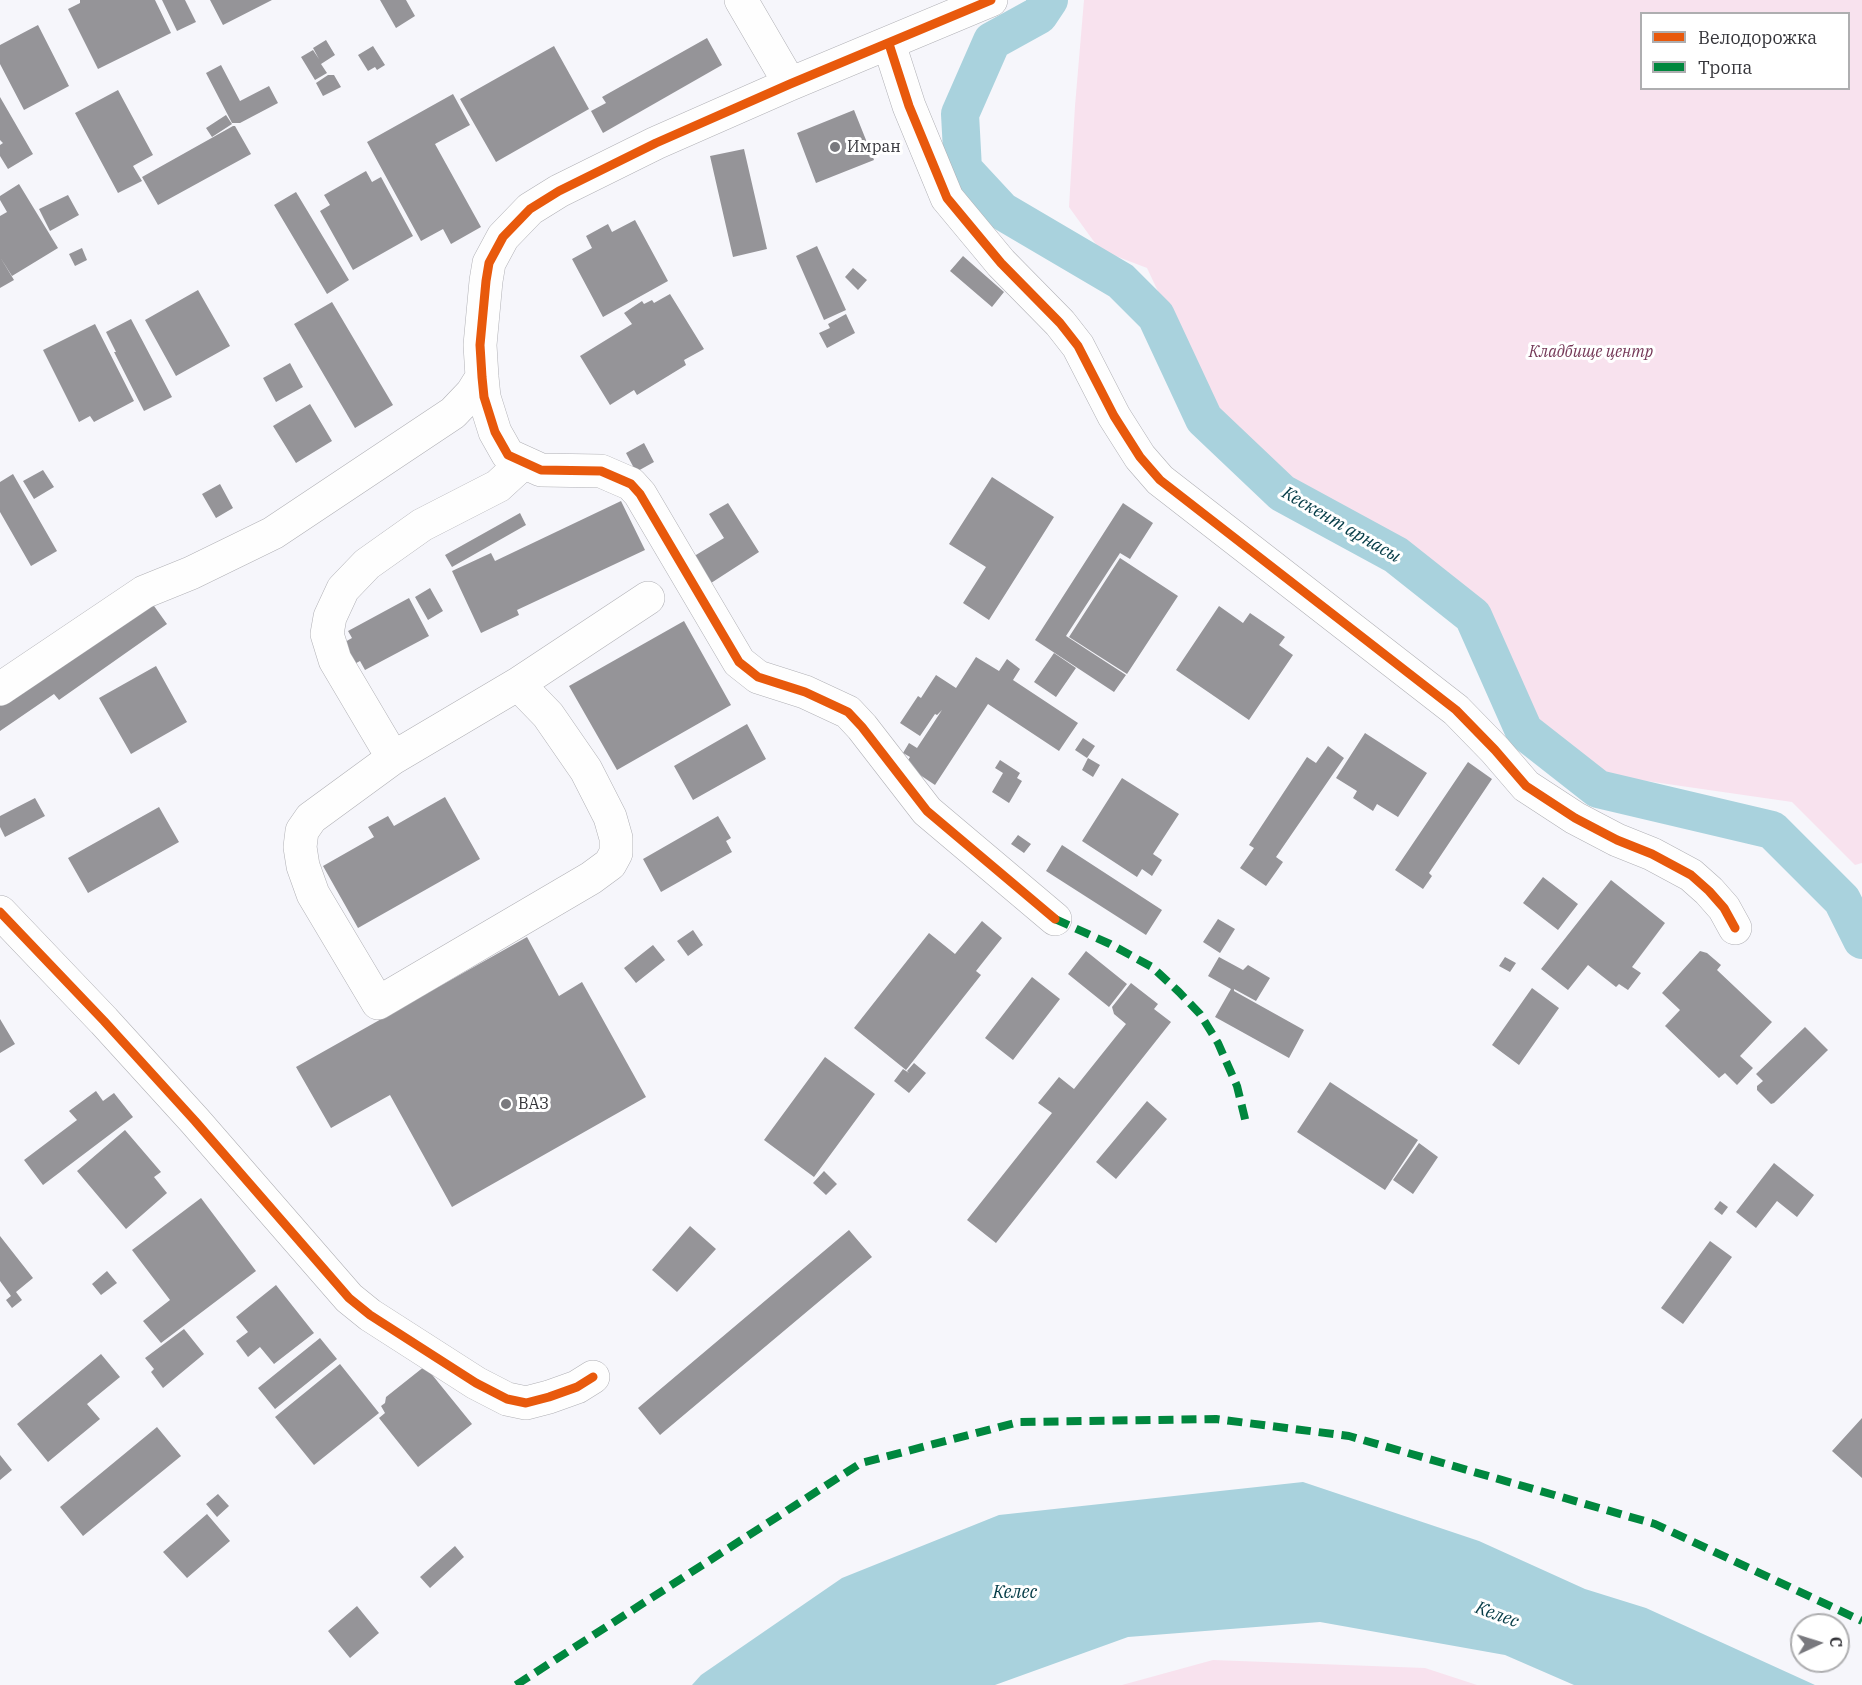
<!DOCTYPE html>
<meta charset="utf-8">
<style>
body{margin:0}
#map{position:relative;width:1862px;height:1685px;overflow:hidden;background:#f6f6fb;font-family:"IBM Plex Serif",serif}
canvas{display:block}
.legend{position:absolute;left:1640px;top:12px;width:210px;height:78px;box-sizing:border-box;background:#fff;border:2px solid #aeaeb0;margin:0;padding:8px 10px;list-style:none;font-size:18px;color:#35353a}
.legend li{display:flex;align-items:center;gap:12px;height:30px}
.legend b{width:30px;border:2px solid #aeaeb0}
.north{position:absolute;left:1790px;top:1613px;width:60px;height:60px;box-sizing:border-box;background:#fff;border:2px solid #aeaeb0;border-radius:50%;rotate:86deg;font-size:16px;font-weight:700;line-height:24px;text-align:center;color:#35353a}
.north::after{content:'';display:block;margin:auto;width:21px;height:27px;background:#79797e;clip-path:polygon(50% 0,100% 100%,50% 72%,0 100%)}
</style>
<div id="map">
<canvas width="1862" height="1685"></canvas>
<ul class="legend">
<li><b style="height:8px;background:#e8590c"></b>Велодорожка</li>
<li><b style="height:8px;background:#00873e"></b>Тропа</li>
</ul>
<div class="north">С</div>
</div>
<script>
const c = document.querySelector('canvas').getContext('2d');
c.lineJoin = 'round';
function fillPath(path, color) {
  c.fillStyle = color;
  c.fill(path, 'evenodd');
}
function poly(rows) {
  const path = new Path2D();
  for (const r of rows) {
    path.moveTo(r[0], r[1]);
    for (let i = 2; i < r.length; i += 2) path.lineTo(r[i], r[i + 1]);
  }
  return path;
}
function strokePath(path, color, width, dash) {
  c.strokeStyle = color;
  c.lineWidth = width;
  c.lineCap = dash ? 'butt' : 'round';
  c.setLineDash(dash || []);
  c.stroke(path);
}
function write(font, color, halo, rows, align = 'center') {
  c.font = font + ' "IBM Plex Serif",serif';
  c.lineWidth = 6;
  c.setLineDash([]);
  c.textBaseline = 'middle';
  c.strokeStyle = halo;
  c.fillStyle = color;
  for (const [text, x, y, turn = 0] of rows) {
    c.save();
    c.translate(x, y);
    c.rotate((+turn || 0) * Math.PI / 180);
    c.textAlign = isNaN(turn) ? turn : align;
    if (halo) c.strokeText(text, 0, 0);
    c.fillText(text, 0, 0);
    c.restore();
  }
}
const green = poly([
 [1084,0,1862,0,1862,863,1855,865,1792,802,1605,775,1530,721,1474,602,1427,565,1322,502,1238,444,1187,353,1147,268,1100,250,1069,207,1075,106],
 [1642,14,1848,14,1848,88,1642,88],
 [1213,1660,1425,1668,1477,1685,1122,1685]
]);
const water = poly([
 [1303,1482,1479,1541,1585,1589,1646,1608,1815,1685,1574,1685,1505,1655,1320,1622,1128,1637,995,1685,692,1685,701,1675,842,1578,999,1515]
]);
const canal = poly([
 [1049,0,1039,15,992,41,960,114,963,169,1002,211,1121,281,1156,316,1204,419,1282,493,1396,555,1473,616,1524,731,1598,789,1772,830,1842,900,1862,940]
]);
const building = poly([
 [80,0,155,0,171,33,98,69,68,9,80,3],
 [162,0,185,0,196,22,177,31],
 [210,0,272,0,223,25],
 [380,0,406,0,415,16,396,28],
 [38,25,69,86,24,110,0,64,0,45],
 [707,38,722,65,603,133,591,111,606,103,602,97],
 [326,40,335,55,321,64,327,73,315,80,301,57,313,50,319,59,313,48],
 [373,46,385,65,377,70,375,67,368,71,358,55],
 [554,46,589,109,496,162,460,99],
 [221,65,240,101,269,86,278,103,240,123,232,123,206,73],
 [328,75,334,75,341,87,323,96,316,83],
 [118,90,153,155,133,166,142,181,118,193,75,113],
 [453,94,470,125,435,144,481,227,451,244,443,229,421,241,367,142],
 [0,97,33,154,8,169,0,156,0,145,3,143,0,140],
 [854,110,874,160,816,183,797,133],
 [226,115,232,124,212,137,206,128],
 [233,126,235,126,251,154,158,205,142,177],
 [744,149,767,249,733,257,710,156],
 [366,171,372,182,381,177,413,236,353,270,320,211,330,205,324,195],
 [19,184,58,248,12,276,0,257,14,280,0,288,0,216,7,212,0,200,0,196],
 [296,192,349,280,327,294,274,205],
 [68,195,79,215,50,231,39,209],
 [635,220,668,281,603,317,572,259,592,248,586,236,608,224,612,232],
 [817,246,846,310,824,320,796,256],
 [82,248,87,260,75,266,69,254],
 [963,256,1004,292,992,307,950,271],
 [853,268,867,280,858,290,845,277],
 [198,290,230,346,176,376,145,320],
 [670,294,704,349,684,360,686,365,637,395,634,390,610,405,580,356,632,324,624,313,642,301,644,304,652,300,654,303],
 [332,302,393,405,355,428,294,324],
 [846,314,855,333,827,348,819,333,830,328,828,324],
 [131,319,172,397,144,411,114,352,116,352,106,332],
 [95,324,134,401,94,422,90,416,79,422,43,350],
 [290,363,303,387,276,402,263,378],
 [310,404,332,441,296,463,273,426],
 [644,443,654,462,636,472,626,453],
 [43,470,54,487,34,499,23,481],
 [13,474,57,551,31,566,0,512,0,482],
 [992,477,1054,517,989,620,963,603,986,567,949,544],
 [220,484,233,508,216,518,202,494],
 [621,501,645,550,517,610,519,615,481,633,452,571,491,553,495,561],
 [728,503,759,552,708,585,691,558,724,538,709,514],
 [1123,503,1153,523,1130,559,1120,553,1066,636,1126,675,1114,692,1035,640],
 [520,513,526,525,452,567,445,555],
 [1120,558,1178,596,1127,674,1069,637],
 [430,588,443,611,428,620,415,597],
 [409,598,429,636,365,670,360,661,347,668,336,647,352,638,348,631],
 [149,599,167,624,59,700,54,694,0,731,0,693],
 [1219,606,1243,623,1250,613,1285,637,1279,645,1293,655,1249,720,1176,670],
 [684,621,731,705,617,770,569,686],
 [1054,653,1076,668,1056,697,1034,682],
 [976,657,999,671,1007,659,1020,669,1013,680,1078,723,1059,751,988,704,935,785,905,765,910,757,903,753,909,743,917,748,942,710,937,715,935,714,920,736,900,723,918,696,921,698,936,675,956,688],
 [156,666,187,722,131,754,99,698],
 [747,724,766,759,693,800,674,766],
 [1365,733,1427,773,1398,817,1377,804,1373,811,1353,798,1357,791,1336,778],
 [1083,738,1095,746,1087,758,1075,750],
 [1328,746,1344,758,1276,857,1283,862,1266,886,1240,868,1254,848,1249,845,1307,757,1316,763],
 [1088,758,1100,765,1093,777,1082,770],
 [1000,760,1020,773,1017,778,1022,781,1009,803,992,792,1003,773,995,768],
 [1468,762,1492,779,1429,873,1432,876,1423,889,1395,870],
 [1122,778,1179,814,1153,854,1162,860,1152,876,1142,869,1137,877,1082,841],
 [445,797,480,859,358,928,323,866,374,837,368,827,388,816,394,826],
 [35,798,45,816,5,837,0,827,0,816],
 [159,807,179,842,88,893,68,858],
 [718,816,731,838,726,841,732,852,661,892,643,859],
 [1018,835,1031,844,1024,853,1011,844],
 [1062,845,1162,910,1146,935,1046,871],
 [1543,877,1578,904,1558,930,1523,903],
 [1611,880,1665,923,1632,967,1641,973,1628,990,1619,984,1616,987,1588,965,1568,990,1541,969],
 [1218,919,1235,929,1220,953,1203,942],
 [982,921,1002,938,976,971,981,975,906,1070,854,1028,929,933,955,954],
 [693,930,703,945,688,956,677,941],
 [527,937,559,996,582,982,646,1097,452,1207,390,1095,331,1128,296,1067],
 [653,945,665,960,636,983,624,968],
 [1086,951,1127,984,1109,1007,1068,974],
 [1700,951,1707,953,1721,965,1717,970,1772,1022,1740,1056,1753,1068,1737,1085,1725,1073,1719,1078,1665,1026,1680,1010,1662,993],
 [1219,957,1243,970,1248,965,1270,978,1256,1001,1234,989,1234,991,1304,1030,1289,1058,1215,1017,1231,989,1208,976],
 [1505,957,1516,963,1510,972,1499,966],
 [1032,977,1060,999,1013,1060,985,1038],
 [1131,983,1158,1004,1154,1009,1171,1022,996,1243,967,1220,1052,1113,1038,1103,1059,1077,1074,1089,1126,1024,1114,1014,1112,1007],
 [1532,988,1559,1008,1519,1065,1492,1045],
 [0,1019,15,1044,0,1053],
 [1805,1027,1828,1050,1774,1103,1771,1104,1757,1090,1757,1086,1763,1081,1756,1074],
 [825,1057,875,1094,814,1177,764,1140],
 [914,1063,926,1073,909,1093,894,1081,903,1069,909,1073,907,1071],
 [1330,1082,1418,1140,1385,1190,1297,1132],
 [96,1091,103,1101,114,1093,133,1117,43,1185,24,1160,77,1120,69,1111],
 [1147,1101,1167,1119,1116,1179,1096,1162],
 [125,1130,161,1172,154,1177,167,1193,126,1229,77,1171],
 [1419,1143,1438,1157,1413,1194,1393,1180],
 [1774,1163,1814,1195,1797,1217,1777,1201,1756,1228,1736,1212],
 [824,1171,837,1184,826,1195,813,1183],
 [201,1198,256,1271,161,1343,143,1321,170,1300,132,1250],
 [1720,1201,1728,1207,1722,1215,1714,1209],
 [690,1226,716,1249,677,1292,652,1270],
 [849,1230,872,1257,660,1435,638,1408],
 [0,1236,33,1278,16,1292,22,1300,12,1308,6,1300,11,1296,0,1281],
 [1710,1241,1732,1257,1683,1324,1661,1308],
 [107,1271,117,1283,101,1295,92,1284],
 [276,1285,314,1333,274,1364,260,1347,248,1357,236,1341,248,1332,236,1317],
 [184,1329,204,1354,163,1388,151,1372,154,1369,145,1358],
 [320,1338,337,1359,275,1409,258,1388],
 [101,1354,120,1377,87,1404,100,1419,48,1462,17,1424],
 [340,1364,379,1413,314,1465,275,1417],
 [425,1366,472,1424,418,1467,379,1418,385,1413,381,1406,385,1403,386,1397],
 [1862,1418,1862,1478,1832,1451],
 [157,1427,181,1456,83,1536,60,1507],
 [0,1455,12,1470,0,1480],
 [218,1494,229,1506,217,1517,206,1504],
 [207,1514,230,1541,187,1578,163,1552],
 [455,1546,464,1557,430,1588,420,1577],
 [357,1606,379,1633,350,1658,328,1631]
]);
const minor = poly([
 [741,0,790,84],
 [991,0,790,84,656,143,559,191,530,209,503,237,489,263,486,281,480,345,482,377,484,397,495,432,508,455,541,470,601,471,631,484,640,494,739,662,758,677,805,692,848,712,862,727,927,811,1055,919],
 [889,44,909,106,947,198,1001,263,1060,323,1078,346,1114,416,1140,457,1160,480,1456,710,1495,750,1526,786,1575,818,1617,840,1652,854,1691,875,1709,891,1724,908,1735,928],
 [518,684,548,715,586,770,610,817,616,838,616,853,610,864,591,878,378,1003,313,894,303,866,300,847,302,831,311,818,393,758,518,684,648,598],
 [0,689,144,592,191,573,273,533,453,413,472,393,482,377],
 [393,758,335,660,327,634,330,617,343,589,367,564,422,525,498,486,523,463],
 [0,912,104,1021,195,1121,349,1298,370,1315,476,1383,507,1399,526,1403,549,1397,577,1387,593,1377]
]);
const quiet = poly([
 [1055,919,1110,944,1152,967,1179,992,1200,1014,1218,1043,1237,1086,1246,1123],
 [516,1685,861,1463,1019,1422,1216,1419,1349,1436,1655,1524,1862,1621]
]);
const cycleway = poly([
 [991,0,790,84,656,143,559,191,530,209,503,237,489,263,486,281,480,345,482,377,484,397,495,432,508,455,541,470,601,471,631,484,640,494,739,662,758,677,805,692,848,712,862,727,927,811,1055,919],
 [889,44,909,106,947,198,1001,263,1060,323,1078,346,1114,416,1140,457,1160,480,1456,710,1495,750,1526,786,1575,818,1617,840,1652,854,1691,875,1709,891,1724,908,1735,928],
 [0,912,104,1021,195,1121,349,1298,370,1315,476,1383,507,1399,526,1403,549,1397,577,1387,593,1377]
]);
const markers = [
 [835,147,6,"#79797e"],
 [506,1104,6,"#79797e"]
];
const poiNames = [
 ["Имран",847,147],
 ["ВАЗ",518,1104]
];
const parkNames = [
 ["Кладбище центр",1591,352]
];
const waterNames = [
 ["Кескент арнасы",1341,525,30],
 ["Келес",1015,1593],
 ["Келес",1497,1615,20]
];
fillPath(green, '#f8e2ee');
fillPath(water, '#a9d2dd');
strokePath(canal, '#a9d2dd', 38);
fillPath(building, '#959498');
strokePath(minor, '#b0b0b5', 34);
strokePath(minor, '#fefefe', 33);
strokePath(quiet, '#00873e', 8, [15, 8]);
strokePath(cycleway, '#e8590c', 9);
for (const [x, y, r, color] of markers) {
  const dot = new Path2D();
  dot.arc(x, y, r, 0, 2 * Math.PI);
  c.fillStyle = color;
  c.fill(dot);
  strokePath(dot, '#fff', 2);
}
write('16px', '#35353a', '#fff', poiNames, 'left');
write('italic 16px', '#753958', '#fff', parkNames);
write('italic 18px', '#043b46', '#fff', waterNames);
</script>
